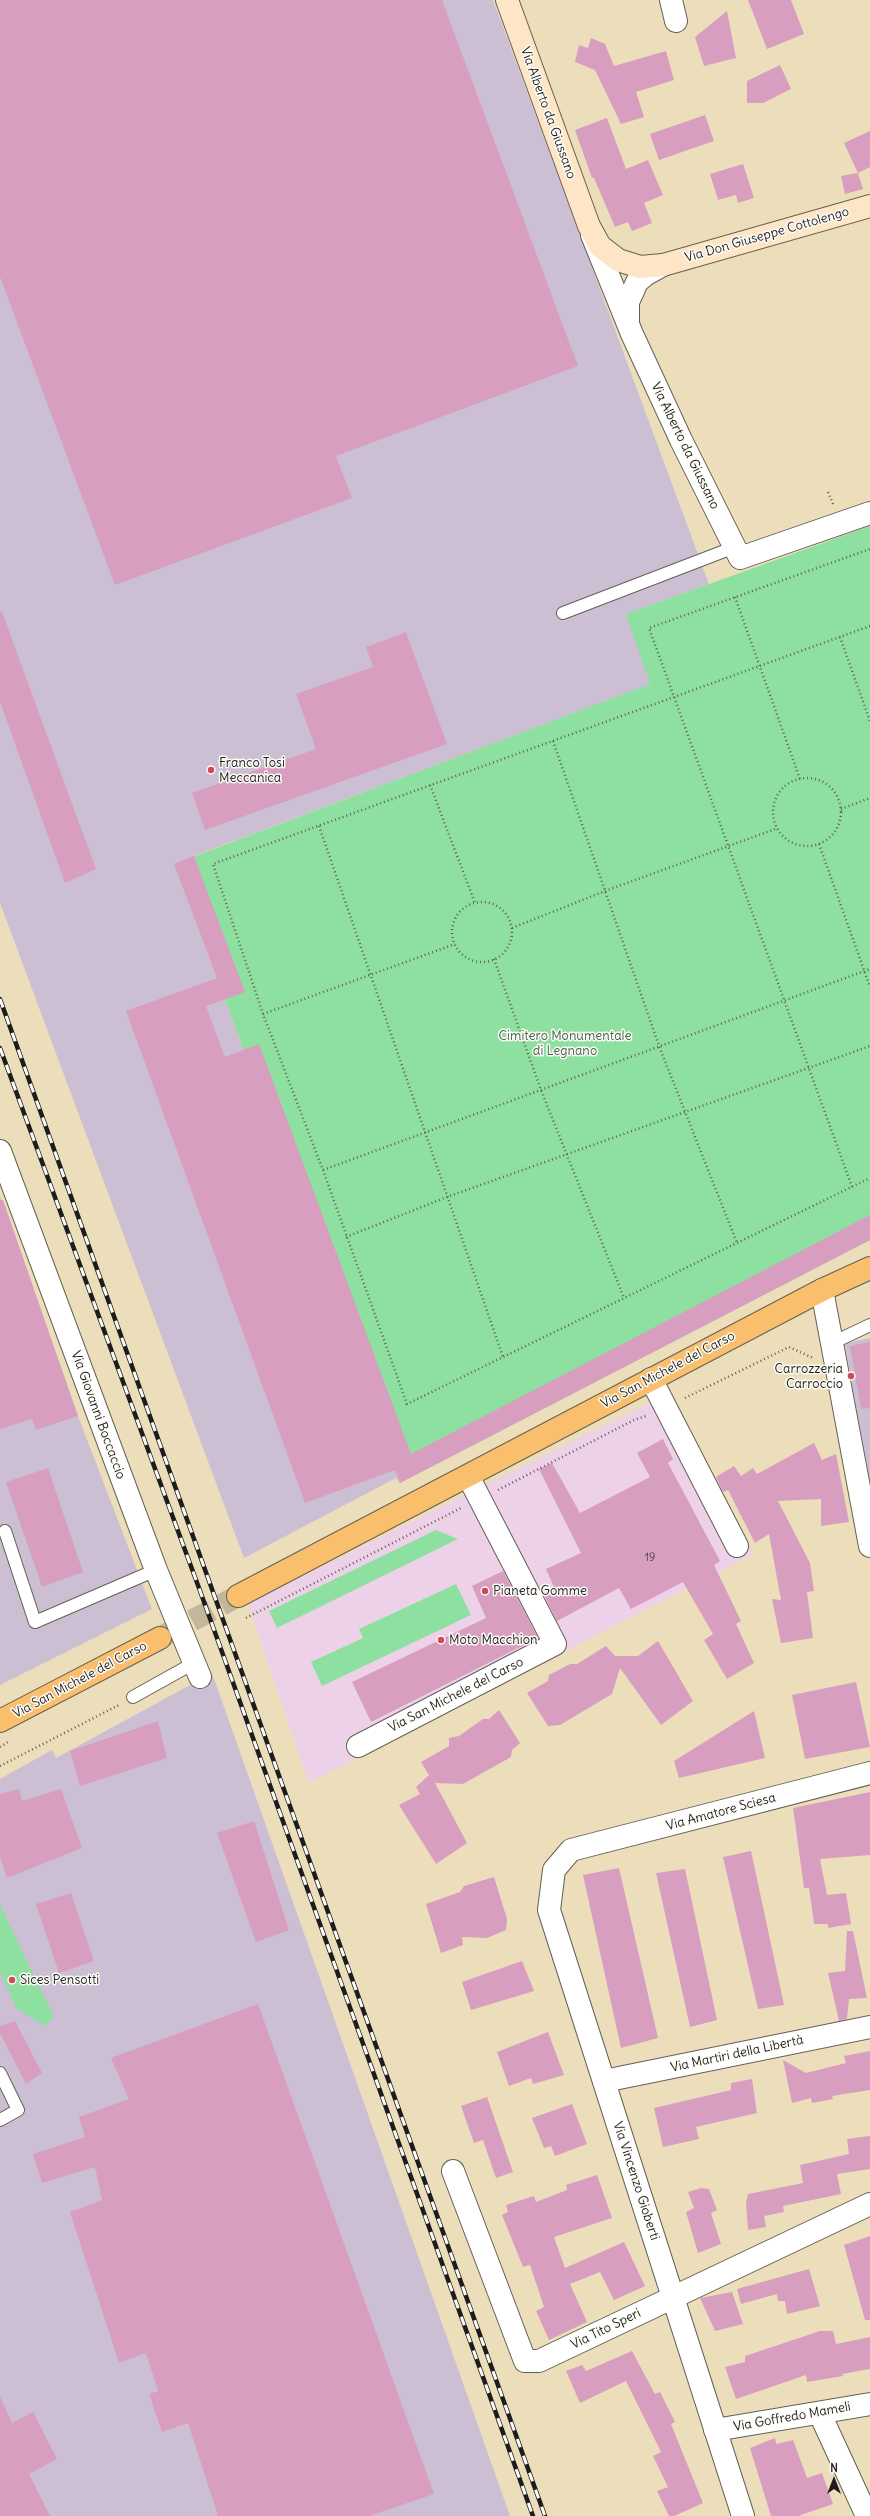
<!DOCTYPE html>
<meta charset="utf-8">
<style>
body{margin:0}
#map{position:relative;width:870px;height:2516px;overflow:hidden;background:#ecdebb;font-family:Delius,sans-serif}
canvas{display:block}
.north{position:absolute;left:814px;top:2460px;width:40px;height:40px;-webkit-text-stroke:3px #fdfcf7;paint-order:stroke;rotate:0deg;font-size:11px;font-weight:700;line-height:16px;text-align:center;color:#1c1c1c}
.north::after{content:'';display:block;margin:auto;width:14px;height:18px;background:#1c1c1c;clip-path:polygon(50% 0,100% 100%,50% 72%,0 100%)}
</style>
<div id="map">
<canvas width="870" height="2516"></canvas>
<div class="north">N</div>
</div>
<script>
const c = document.querySelector('canvas').getContext('2d');
c.lineJoin = 'round';
function fillPath(path, color) {
  c.fillStyle = color;
  c.fill(path, 'evenodd');
}
function poly(rows) {
  const path = new Path2D();
  for (const r of rows) {
    if (r.length === 3) {
      path.moveTo(r[0] + r[2], r[1]);
      path.arc(r[0], r[1], r[2], 0, 2 * Math.PI);
      continue;
    }
    path.moveTo(r[0], r[1]);
    for (let i = 2; i < r.length; i += 2) path.lineTo(r[i], r[i + 1]);
  }
  return path;
}
function strokePath(path, color, width, dash) {
  c.strokeStyle = color;
  c.lineWidth = width;
  c.lineCap = dash ? 'butt' : 'round';
  c.setLineDash(dash || []);
  c.stroke(path);
}
function write(font, color, halo, rows, align = 'center') {
  c.font = font + ' Delius,sans-serif';
  c.lineWidth = 3;
  c.setLineDash([]);
  c.textBaseline = 'middle';
  c.strokeStyle = halo;
  c.fillStyle = color;
  for (const [text, x, y, turn = 0] of rows) {
    c.save();
    c.translate(x, y);
    c.rotate((+turn || 0) * Math.PI / 180);
    c.textAlign = isNaN(turn) ? turn : align;
    if (halo) c.strokeText(text, 0, 0);
    c.fillText(text, 0, 0);
    c.restore();
  }
}
const built = poly([
 [671,1392,754,1554,309,1783,248,1604]
]);
const industrial = poly([
 [0,0,493,0,709,584,627,614,651,684,194,856,225,999,400,1483,396,1478,244,1558,0,903],
 [0,1196,78,1416,152,1609,0,1685],
 [870,1338,870,1482,868,1482,845,1343],
 [212,1673,510,2516,0,2516,0,1779,52,1750,56,1758]
]);
const green = poly([
 [870,526,870,1240,400,1483,225,999,174,864,650,684,626,614],
 [436,1530,458,1539,277,1628,269,1611],
 [456,1584,471,1615,322,1686,311,1662,363,1638,359,1629],
 [0,1905,54,2017,45,2026,17,2009,0,1972]
]);
const building = poly([
 [0,0,442,0,578,366,336,456,352,498,115,585,0,277],
 [748,0,791,0,804,34,767,49],
 [727,11,736,58,704,66,695,37],
 [591,38,605,44,614,66,666,51,674,80,636,92,644,117,621,124,595,70,575,62,579,45,588,48],
 [780,65,791,89,763,103,747,103,747,81],
 [705,115,714,141,659,160,650,134],
 [607,118,626,169,648,160,663,195,644,203,652,223,632,231,628,222,615,227,594,178,592,178,575,130],
 [870,131,870,167,858,173,844,143],
 [743,164,754,198,738,203,736,195,718,200,710,174],
 [858,173,863,189,845,194,841,176],
 [0,612,2,612,96,869,65,883,0,702],
 [406,632,447,744,205,830,192,793,316,749,296,694,373,667,366,647],
 [194,856,245,992,206,1006,225,1057,259,1044,411,1454,870,1215,870,1240,400,1483,395,1470,305,1503,126,1011,217,978,174,864],
 [0,1200,3,1200,78,1416,36,1430,32,1419,0,1429],
 [870,1342,870,1408,861,1409,850,1346],
 [663,1439,673,1459,668,1463,720,1561,714,1565,741,1621,736,1624,754,1663,727,1679,704,1640,713,1634,683,1582,631,1609,619,1588,557,1621,543,1593,554,1587,546,1569,581,1553,539,1469,552,1463,580,1513,650,1477,637,1453],
 [814,1443,822,1460,836,1454,849,1522,821,1526,821,1499,778,1501,810,1563,814,1591,807,1592,813,1638,781,1643,772,1599,781,1600,769,1534,755,1543,728,1490,723,1492,716,1477,734,1466,741,1476,753,1468,757,1474],
 [48,1468,83,1572,42,1587,6,1482],
 [503,1571,538,1638,371,1722,352,1682,486,1618,472,1586],
 [658,1641,693,1701,661,1725,620,1668,612,1694,560,1725,548,1726,527,1693,548,1681,549,1675,570,1664,577,1664,606,1646,615,1656,638,1656],
 [856,1682,870,1747,805,1759,792,1695],
 [499,1710,520,1743,512,1750,511,1757,463,1784,435,1783,467,1843,436,1864,399,1805,420,1794,416,1787,429,1775,421,1762,449,1746,449,1738,459,1736,483,1719,489,1719],
 [754,1711,765,1758,679,1778,674,1761],
 [158,1721,167,1758,80,1786,70,1751],
 [19,1789,22,1801,61,1789,82,1848,7,1878,0,1857,0,1794],
 [870,1792,870,1855,820,1859,827,1895,846,1893,851,1924,828,1928,828,1924,814,1924,809,1888,804,1888,793,1808],
 [254,1821,289,1930,256,1942,217,1833],
 [751,1851,784,2005,758,2009,723,1857],
 [619,1868,658,2038,621,2048,583,1875],
 [685,1869,717,2020,690,2027,656,1873],
 [494,1877,507,1919,506,1930,487,1938,462,1937,463,1945,441,1953,426,1904,460,1892,464,1886],
 [71,1893,94,1961,59,1973,36,1904],
 [847,1931,853,1931,867,1998,849,1999,847,2019,839,2021,828,1973,845,1971],
 [522,1961,534,1991,471,2010,462,1982],
 [258,2004,434,2494,369,2516,218,2516,188,2423,162,2432,149,2394,158,2391,146,2353,119,2363,70,2212,102,2200,95,2167,42,2183,33,2154,85,2137,79,2117,129,2099,111,2058],
 [15,2021,42,2073,26,2084,0,2033,0,2026],
 [548,2032,564,2075,533,2084,531,2078,509,2086,497,2052],
 [870,2051,870,2090,832,2096,833,2099,812,2103,811,2098,792,2103,783,2060,806,2073,846,2063,844,2056],
 [752,2079,757,2113,696,2127,699,2139,663,2147,654,2108,731,2090,731,2083],
 [487,2097,513,2172,496,2178,483,2140,474,2143,461,2106],
 [572,2104,587,2144,555,2156,551,2146,544,2148,532,2118],
 [870,2136,870,2169,837,2174,841,2194,783,2206,784,2212,764,2216,766,2227,748,2230,746,2203,748,2194,803,2183,800,2165,849,2154,847,2139],
 [597,2175,612,2218,554,2237,565,2268,624,2242,645,2286,614,2300,600,2272,570,2284,587,2322,549,2340,536,2311,544,2307,530,2265,523,2267,502,2215,508,2212,506,2205,534,2196,536,2202,567,2190,566,2185],
 [701,2188,709,2189,717,2210,711,2213,721,2244,698,2253,686,2212,694,2208,688,2192],
 [870,2236,870,2320,865,2320,844,2245],
 [809,2269,820,2306,787,2314,785,2301,778,2301,777,2294,741,2304,737,2289],
 [732,2292,743,2324,715,2331,700,2298],
 [820,2331,833,2331,836,2344,870,2337,870,2369,842,2374,843,2376,807,2382,806,2375,736,2399,725,2367,745,2362,745,2356],
 [632,2351,655,2394,660,2392,675,2422,671,2424,703,2503,674,2516,669,2516,657,2491,668,2487,653,2456,661,2452,626,2381,580,2403,566,2371,582,2365,586,2371],
 [0,2396,12,2423,33,2412,57,2459,29,2474,50,2516,0,2516],
 [775,2438,776,2444,793,2440,807,2478,822,2473,833,2504,798,2516,771,2516,750,2448]
]);
const primaryTunnel = poly([
 [163,1636,238,1596]
]);
const path = poly([
 [828,492,833,504],
 [735,597,800,779],
 [870,626,213,864,263,1014,323,1170,407,1404,870,1178],
 [840,637,870,721],
 [553,741,659,1046,737,1243],
 [807,812,34],
 [430,785,475,903],
 [841,809,870,798],
 [319,826,503,1357],
 [819,844,870,987],
 [482,932,30],
 [512,928,605,891,778,828],
 [494,959,541,1090,624,1298],
 [263,1014,455,944],
 [323,1170,870,969],
 [852,1187,649,628,870,549],
 [346,1237,447,1197,870,1046],
 [685,1398,789,1347,813,1358],
 [498,1490,634,1420,646,1416],
 [246,1618,461,1508],
 [0,1747,8,1742],
 [0,1766,119,1705]
]);
const lane = poly([
 [563,613,735,547],
 [832,1343,870,1325],
 [5,1531,35,1622,156,1570],
 [133,1697,194,1663],
 [0,2073,18,2110,0,2120]
]);
const street = poly([
 [671,0,676,21],
 [592,235,632,334,681,440,740,558,870,513],
 [628,321,628,302,637,282,645,275,663,265],
 [0,1151,156,1570,200,1677],
 [822,1290,870,1546],
 [651,1379,737,1546],
 [358,1746,555,1644,468,1476],
 [604,2081,870,2027],
 [453,2171,525,2361,539,2361,870,2204],
 [820,2414,867,2516],
 [715,2430,870,2404],
 [743,2516,549,1910,554,1870,571,1850,870,1773]
]);
const secondary = poly([
 [507,0,589,226,600,246,618,260,640,267,663,265,870,206]
]);
const primary = poly([
 [238,1596,822,1290,870,1268],
 [0,1721,160,1638]
]);
const rail = poly([
 [0,999,545,2516],
 [0,1048,199,1588,533,2516]
]);
const markers = [
 [211,770,4,"#d1495b"],
 [851,1376,4,"#d1495b"],
 [485,1591,4,"#d1495b"],
 [441,1640,4,"#d1495b"],
 [12,1980,4,"#d1495b"]
];
const numberNames = [
 ["19",650,1558]
];
const streetNames = [
 ["Via Alberto da Giussano",548,113,70],
 ["Via Don Giuseppe Cottolengo",767,235,-16],
 ["Via Alberto da Giussano",685,446,64],
 ["Via San Michele del Carso",668,1370,-28],
 ["Via Giovanni Boccaccio",98,1415,70],
 ["Via San Michele del Carso",80,1680,-28],
 ["Via San Michele del Carso",456,1695,-27],
 ["Via Amatore Sciesa",721,1812,-15],
 ["Via Martiri della Libertà",737,2054,-12],
 ["Via Vincenzo Gioberti",636,2181,72],
 ["Via Tito Speri",606,2329,-26],
 ["Via Goffredo Mameli",792,2417,-10]
];
const poiNames = [
 ["Franco Tosi",219,763],
 ["Meccanica",219,778],
 ["Carrozzeria",843,1369,"right"],
 ["Carroccio",843,1384,"right"],
 ["Pianeta Gomme",493,1591],
 ["Moto Macchion",449,1640],
 ["Sices Pensotti",20,1980]
];
const parkNames = [
 ["Cimitero Monumentale",565,1036],
 ["di Legnano",565,1051]
];
fillPath(built, '#edd1e9');
fillPath(industrial, '#ccbfd4');
fillPath(green, '#8ee0a0');
fillPath(building, '#d89ec0');
strokePath(primaryTunnel, '#c2b79b', 22, [22, 11]);
strokePath(lane, '#656054', 14);
strokePath(street, '#656054', 24);
strokePath(secondary, '#656054', 24);
strokePath(primary, '#656054', 24);
strokePath(path, '#656054', 2.5, [1, 3]);
strokePath(lane, '#fff', 12);
strokePath(street, '#fff', 22);
strokePath(secondary, '#fde5c5', 22);
strokePath(primary, '#f9bf6d', 22);
strokePath(rail, '#1c1c1c', 4.5);
strokePath(rail, '#fdfcf7', 3, [9]);
for (const [x, y, r, color] of markers) {
  const dot = new Path2D();
  dot.arc(x, y, r, 0, 2 * Math.PI);
  c.fillStyle = color;
  c.fill(dot);
  strokePath(dot, '#fdfcf7', 1.5);
}
write('11px', '#4b3c45', null, numberNames);
write('13px', '#1c1c1c', '#fdfcf7', streetNames);
write('13px', '#1c1c1c', '#fdfcf7', poiNames, 'left');
write('13px', '#44614a', '#fdfcf7', parkNames);
</script>
